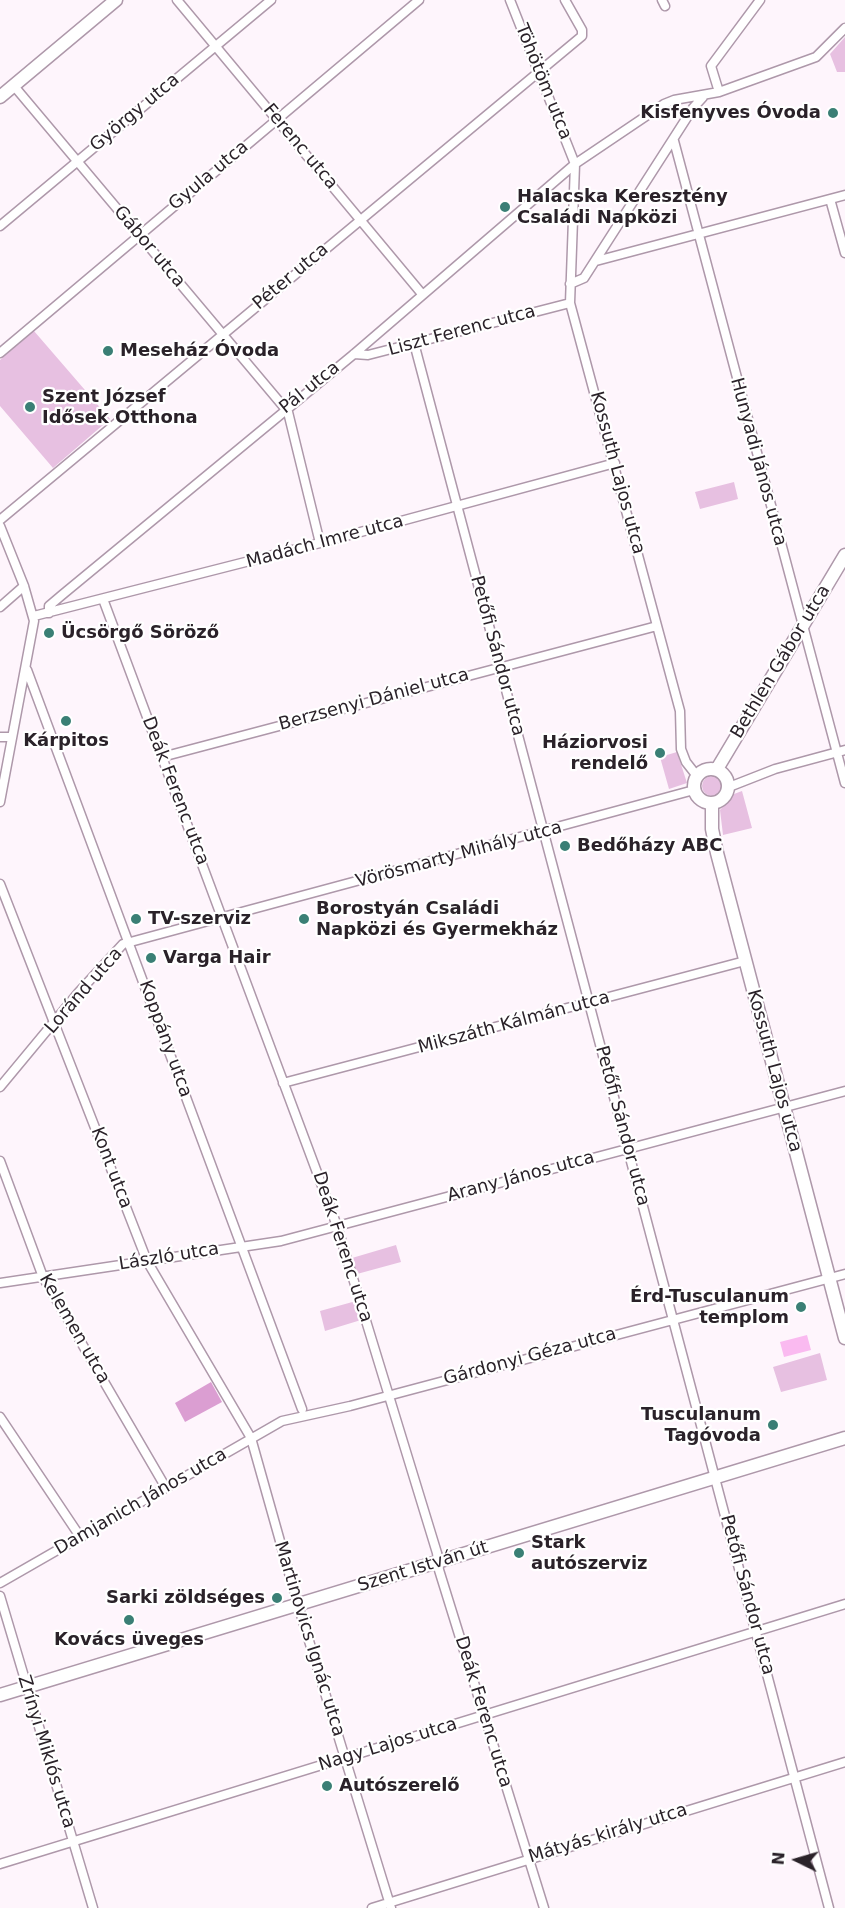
<!DOCTYPE html>
<meta charset="utf-8">
<style>
body{margin:0}
#map{position:relative;width:845px;height:1908px;overflow:hidden;background:#fef5fc;font-family:"DejaVu Sans",sans-serif}
canvas{display:block}
.north{position:absolute;left:767px;top:1830px;width:60px;height:60px;-webkit-text-stroke:4px #fff;paint-order:stroke;rotate:275deg;font-size:16px;font-weight:700;line-height:24px;text-align:center;color:#2a2229}
.north::after{content:'';display:block;margin:auto;width:21px;height:27px;background:#2a2229;clip-path:polygon(50% 0,100% 100%,50% 72%,0 100%)}
</style>
<div id="map">
<canvas width="845" height="1908"></canvas>
<div class="north">N</div>
</div>
<script>
const c = document.querySelector('canvas').getContext('2d');
c.lineJoin = 'round';
function fillPath(path, color) {
  c.fillStyle = color;
  c.fill(path, 'evenodd');
}
function poly(rows) {
  const path = new Path2D();
  for (const r of rows) {
    if (r.length === 3) {
      path.moveTo(r[0] + r[2], r[1]);
      path.arc(r[0], r[1], r[2], 0, 2 * Math.PI);
      continue;
    }
    path.moveTo(r[0], r[1]);
    for (let i = 2; i < r.length; i += 2) path.lineTo(r[i], r[i + 1]);
  }
  return path;
}
function strokePath(path, color, width, dash) {
  c.strokeStyle = color;
  c.lineWidth = width;
  c.lineCap = dash ? 'butt' : 'round';
  c.setLineDash(dash || []);
  c.stroke(path);
}
function write(font, color, halo, rows, align = 'center') {
  c.font = font + ' "DejaVu Sans",sans-serif';
  c.lineWidth = 4.5;
  c.setLineDash([]);
  c.textBaseline = 'middle';
  c.strokeStyle = halo;
  c.fillStyle = color;
  for (const [text, x, y, turn = 0] of rows) {
    c.save();
    c.translate(x, y);
    c.rotate((+turn || 0) * Math.PI / 180);
    c.textAlign = isNaN(turn) ? turn : align;
    if (halo) c.strokeText(text, 0, 0);
    c.fillText(text, 0, 0);
    c.restore();
  }
}
const green = poly([
 [845,37,845,72,837,72,830,54],
 [34,331,110,419,53,468,0,406,0,360],
 [734,482,738,499,700,509,695,492],
 [677,752,687,783,669,789,660,757],
 [712,786,10],
 [742,791,752,828,723,835,720,810,734,794],
 [396,1245,401,1262,357,1274,352,1258],
 [356,1301,361,1320,325,1331,320,1311],
 [820,1353,827,1380,781,1392,773,1367]
]);
const forest = poly([
 [211,1382,222,1402,185,1422,175,1403]
]);
const water = poly([
 [807,1335,811,1350,784,1357,780,1342]
]);
const street = poly([
 [177,0,422,294],
 [510,0,575,164,570,303,680,711,681,749,686,762,697,776],
 [662,0,665,6],
 [14,86,288,412,320,543],
 [719,92,711,66,760,0],
 [674,141,845,783],
 [830,199,845,253],
 [0,226,271,0],
 [596,261,845,195],
 [570,284,584,278,693,108,703,97],
 [414,343,829,1908],
 [0,353,419,0],
 [354,354,368,355,570,303],
 [0,520,582,36,582,30,565,0],
 [0,526,24,586,34,621,0,802],
 [103,599,337,1226,437,1553,439,1570,544,1908],
 [0,607,24,586],
 [49,613,49,606,62,595,354,354,575,164,664,104,674,100,719,92,816,57,845,28],
 [34,616,320,543,615,463],
 [27,670,302,1409],
 [0,737,12,737],
 [162,757,657,626],
 [729,787,775,769,845,750],
 [0,884,147,1261,251,1438,298,1605,391,1908],
 [283,1083,745,961],
 [0,1087,78,993,123,944,694,790],
 [0,1161,43,1277,166,1488],
 [0,1283,281,1241,845,1091],
 [0,1417,81,1538],
 [0,1583,282,1421,350,1406,845,1274],
 [0,1596,93,1908],
 [0,1864,845,1604],
 [372,1908,845,1762]
]);
const secondary = poly([
 [0,97,116,0],
 [711,786,17],
 [717,769,845,555],
 [712,803,712,829,717,853,845,1338],
 [0,1695,845,1438]
]);
const markers = [
 [833,113,6,"#3a7f75"],
 [505,207,6,"#3a7f75"],
 [108,351,6,"#3a7f75"],
 [30,407,6,"#3a7f75"],
 [49,633,6,"#3a7f75"],
 [66,721,6,"#3a7f75"],
 [660,753,6,"#3a7f75"],
 [565,846,6,"#3a7f75"],
 [136,919,6,"#3a7f75"],
 [304,919,6,"#3a7f75"],
 [151,958,6,"#3a7f75"],
 [801,1307,6,"#3a7f75"],
 [773,1425,6,"#3a7f75"],
 [519,1553,6,"#3a7f75"],
 [277,1598,6,"#3a7f75"],
 [129,1620,6,"#3a7f75"],
 [327,1786,6,"#3a7f75"]
];
const streetNames = [
 ["Töhötöm utca",543,82,68],
 ["György utca",135,113,-40],
 ["Ferenc utca",300,147,50],
 ["Gyula utca",209,176,-40],
 ["Gábor utca",149,247,50],
 ["Péter utca",291,277,-40],
 ["Liszt Ferenc utca",462,331,-15],
 ["Pál utca",310,388,-39],
 ["Hunyadi János utca",758,462,75],
 ["Kossuth Lajos utca",617,473,75],
 ["Madách Imre utca",325,542,-15],
 ["Petőfi Sándor utca",497,656,75],
 ["Bethlen Gábor utca",781,662,-59],
 ["Berzsenyi Dániel utca",374,700,-15],
 ["Deák Ferenc utca",175,791,69],
 ["Vörösmarty Mihály utca",459,855,-15],
 ["Loránd utca",84,991,-49],
 ["Mikszáth Kálmán utca",514,1023,-15],
 ["Koppány utca",165,1039,70],
 ["Kossuth Lajos utca",774,1071,75],
 ["Petőfi Sándor utca",622,1126,75],
 ["Kont utca",111,1168,69],
 ["Arany János utca",521,1177,-15],
 ["Deák Ferenc utca",342,1247,72],
 ["László utca",169,1257,-9],
 ["Kelemen utca",74,1329,60],
 ["Gárdonyi Géza utca",530,1357,-15],
 ["Damjanich János utca",141,1502,-30],
 ["Szent István út",423,1567,-17],
 ["Petőfi Sándor utca",747,1595,75],
 ["Martinovics Ignác utca",309,1639,73],
 ["Deák Ferenc utca",483,1712,73],
 ["Nagy Lajos utca",388,1745,-17],
 ["Zrínyi Miklós utca",46,1752,73],
 ["Mátyás király utca",608,1834,-17]
];
const poiNames = [
 ["Kisfenyves Óvoda",821,113,"right"],
 ["Halacska Keresztény",517,197],
 ["Családi Napközi",517,218],
 ["Meseház Óvoda",120,351],
 ["Szent József",42,397],
 ["Idősek Otthona",42,418],
 ["Ücsörgő Söröző",61,633],
 ["Kárpitos",66,741,"center"],
 ["Háziorvosi",648,743,"right"],
 ["rendelő",648,764,"right"],
 ["Bedőházy ABC",577,846],
 ["Borostyán Családi",316,909],
 ["Napközi és Gyermekház",316,930],
 ["TV-szerviz",148,919],
 ["Varga Hair",163,958],
 ["Érd-Tusculanum",789,1297,"right"],
 ["templom",789,1318,"right"],
 ["Tusculanum",761,1415,"right"],
 ["Tagóvoda",761,1436,"right"],
 ["Stark",531,1543],
 ["autószerviz",531,1564],
 ["Sarki zöldséges",265,1598,"right"],
 ["Kovács üveges",129,1640,"center"],
 ["Autószerelő",339,1786]
];
fillPath(green, '#e7c0e1');
fillPath(forest, '#db9ed2');
fillPath(water, '#fabaf0');
strokePath(street, '#ae98aa', 11);
strokePath(secondary, '#ae98aa', 15);
strokePath(street, '#fff', 8);
strokePath(secondary, '#fff', 12);
for (const [x, y, r, color] of markers) {
  const dot = new Path2D();
  dot.arc(x, y, r, 0, 2 * Math.PI);
  c.fillStyle = color;
  c.fill(dot);
  strokePath(dot, '#fff', 2);
}
write('18px', '#2a2229', '#fff', streetNames);
write('bold 18px', '#2a2229', '#fff', poiNames, 'left');
</script>
